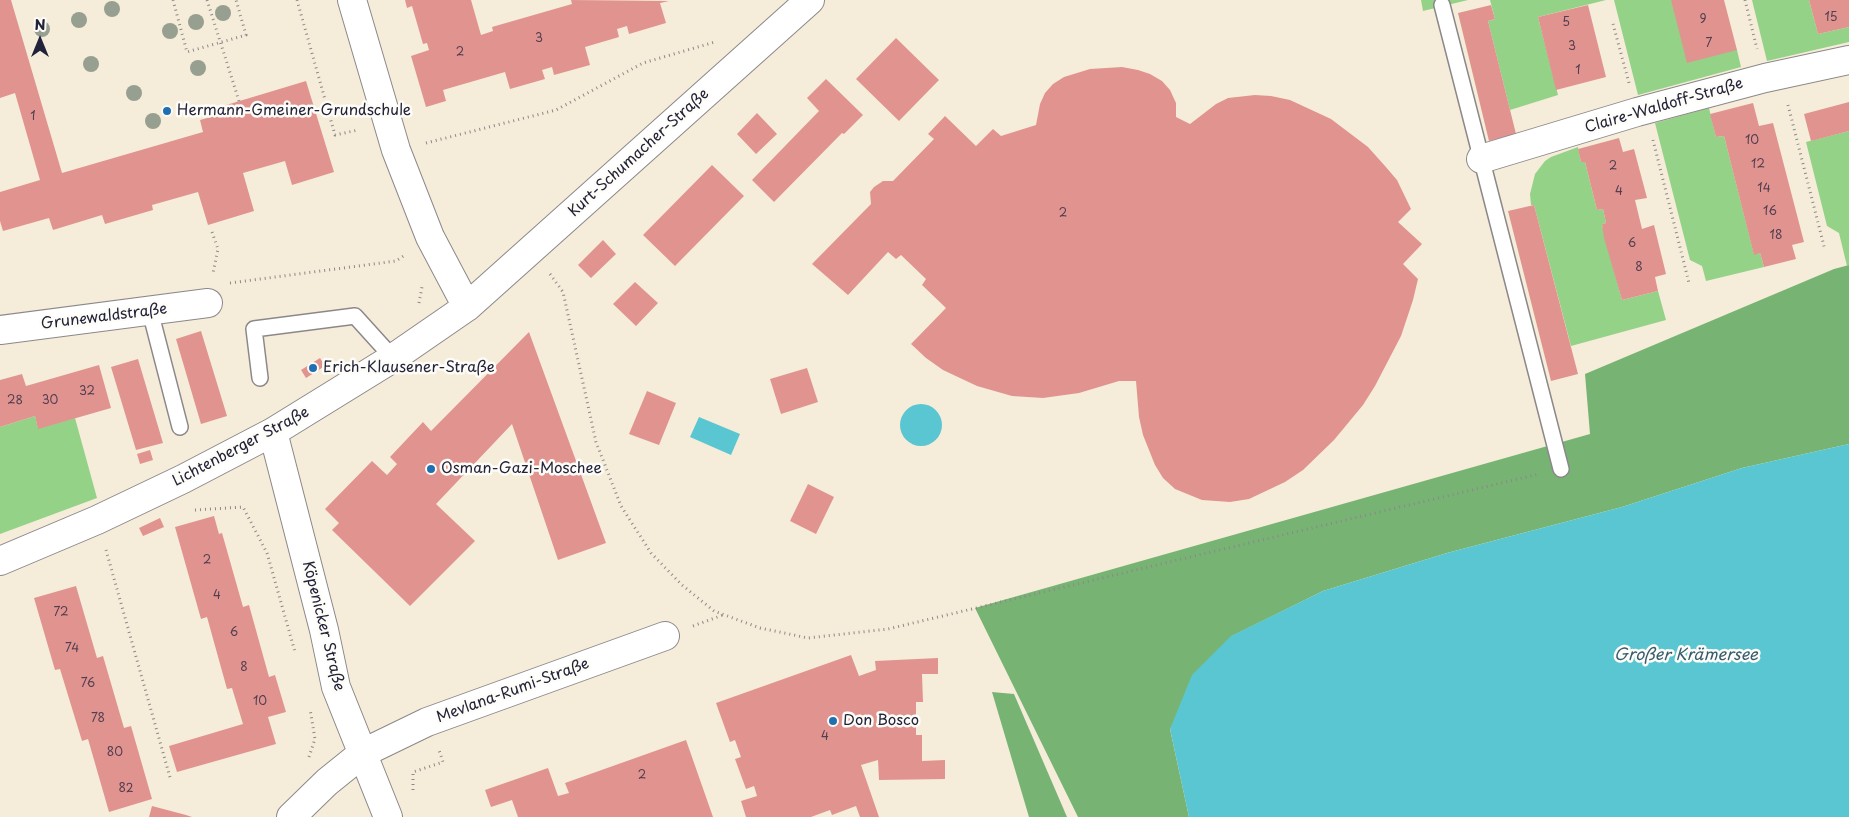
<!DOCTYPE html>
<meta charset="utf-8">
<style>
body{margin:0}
#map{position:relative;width:1849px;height:817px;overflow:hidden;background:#f5edd9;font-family:"Playpen Sans",sans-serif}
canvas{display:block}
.north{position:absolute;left:15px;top:15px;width:50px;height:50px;-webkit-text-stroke:4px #fdfcf7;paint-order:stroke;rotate:0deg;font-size:14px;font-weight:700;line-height:20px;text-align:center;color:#22223b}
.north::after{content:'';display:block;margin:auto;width:18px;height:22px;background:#22223b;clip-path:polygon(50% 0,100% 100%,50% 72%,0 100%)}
</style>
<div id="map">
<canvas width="1849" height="817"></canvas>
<div class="north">N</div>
</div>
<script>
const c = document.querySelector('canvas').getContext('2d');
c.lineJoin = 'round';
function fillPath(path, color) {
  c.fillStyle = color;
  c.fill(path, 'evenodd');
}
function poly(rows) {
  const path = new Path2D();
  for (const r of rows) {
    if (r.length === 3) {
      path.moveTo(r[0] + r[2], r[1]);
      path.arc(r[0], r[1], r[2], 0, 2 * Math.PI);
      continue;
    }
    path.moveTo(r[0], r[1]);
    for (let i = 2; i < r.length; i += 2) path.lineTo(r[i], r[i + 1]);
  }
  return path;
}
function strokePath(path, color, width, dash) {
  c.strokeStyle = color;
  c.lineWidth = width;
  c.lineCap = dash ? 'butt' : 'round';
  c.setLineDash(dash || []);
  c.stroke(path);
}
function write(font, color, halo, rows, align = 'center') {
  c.font = font + ' "Playpen Sans",sans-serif';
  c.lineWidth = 5;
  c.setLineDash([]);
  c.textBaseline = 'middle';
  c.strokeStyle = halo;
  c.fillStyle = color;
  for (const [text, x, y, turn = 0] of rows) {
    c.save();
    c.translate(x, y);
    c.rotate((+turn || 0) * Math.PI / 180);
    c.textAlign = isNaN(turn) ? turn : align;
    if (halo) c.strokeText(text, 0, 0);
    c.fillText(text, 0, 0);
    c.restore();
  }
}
const green = poly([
 [1421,0,1468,0,1423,11],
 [1490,0,1606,0,1538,17,1558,95,1510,110,1488,21,1495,19],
 [1614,0,1671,0,1737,50,1741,67,1638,95],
 [1752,0,1809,0,1818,34,1849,27,1849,42,1767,61],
 [1709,108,1716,137,1724,136,1754,254,1760,253,1764,267,1706,281,1702,266,1690,260,1655,123],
 [1849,131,1849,265,1847,266,1839,233,1827,226,1806,142],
 [1578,147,1581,162,1585,162,1597,210,1603,209,1606,223,1602,224,1605,238,1622,300,1658,291,1666,320,1571,346,1534,205,1531,205,1530,194,1535,174,1545,161,1551,157],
 [35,416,38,428,75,418,97,498,0,534,0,427]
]);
const forest = poly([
 [1849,265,1849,444,1742,468,1622,507,1447,553,1323,591,1232,636,1170,729,1189,817,1078,817,975,608,1590,434,1585,374,1834,269],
 [992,692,1014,694,1067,817,1029,817]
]);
const water = poly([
 [921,425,21],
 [699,417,740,434,731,455,690,437],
 [1849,444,1849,817,1189,817,1170,729,1192,675,1231,636,1323,591,1447,553,1622,507,1742,468]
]);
const building = poly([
 [0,0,11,0,62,173,203,132,200,120,225,113,223,106,306,81,334,172,292,185,285,161,243,173,254,211,208,225,198,192,152,205,153,210,105,224,102,215,53,230,49,218,3,231,0,221,0,192,40,180,15,93,0,98],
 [405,0,471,0,481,35,493,31,492,27,572,4,571,0,669,1,660,3,666,23,629,34,627,26,617,29,619,37,585,47,590,65,554,75,552,67,542,70,545,79,510,89,505,72,443,90,446,101,426,107,411,56,429,50,427,43,423,44,412,6,407,8],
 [1671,0,1724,0,1737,50,1687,63],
 [1809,0,1849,0,1849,27,1818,34],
 [1491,5,1495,19,1488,21,1516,134,1489,141,1458,13],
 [1588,5,1606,77,1556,90,1538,17],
 [896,38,939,80,899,121,856,79],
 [1122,67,1138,70,1150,74,1162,81,1170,90,1176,103,1176,117,1190,124,1216,104,1228,98,1255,95,1271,96,1290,100,1331,119,1368,147,1385,166,1397,180,1411,209,1398,222,1422,244,1403,264,1418,279,1413,300,1401,336,1375,386,1363,405,1334,440,1303,470,1285,482,1249,499,1230,502,1202,500,1175,489,1163,478,1155,465,1143,435,1139,417,1136,381,1119,381,1079,393,1043,398,1012,396,977,386,943,370,926,358,911,344,946,308,922,285,926,279,901,255,896,259,888,252,848,295,812,264,871,204,870,192,874,187,883,181,893,181,934,139,928,134,945,116,976,146,993,129,1001,136,1036,125,1040,104,1045,93,1053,84,1064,77,1090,69],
 [826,79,863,115,844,134,842,133,774,202,752,180,819,111,807,98],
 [1849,102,1849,131,1811,141,1804,114],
 [1753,103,1759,126,1773,123,1804,242,1792,245,1796,259,1764,267,1760,253,1754,255,1724,136,1716,137,1710,114],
 [757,113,777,134,756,154,737,134],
 [1619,138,1623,152,1634,149,1647,198,1635,200,1642,229,1654,225,1666,274,1655,277,1658,291,1622,300,1604,238,1602,224,1606,223,1603,209,1597,210,1585,162,1581,162,1578,149],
 [712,165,744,196,675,266,643,235],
 [1534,205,1578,374,1551,381,1508,211],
 [603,240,616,254,591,278,578,265],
 [635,282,658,303,636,326,613,304],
 [201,331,227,416,201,424,176,339],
 [529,332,606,543,558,560,512,424,436,504,475,541,410,606,332,530,339,523,325,509,372,461,387,475,397,464,390,457,423,422,431,431],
 [320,358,325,366,306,378,301,370],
 [138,359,163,443,136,450,111,367],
 [99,365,111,408,38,429,35,416,0,427,0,380,22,374,26,386],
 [807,368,818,402,781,414,770,379],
 [647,391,676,403,659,445,629,434],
 [150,450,153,460,140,464,137,454],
 [808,484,834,497,816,534,790,521],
 [214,516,219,534,222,533,243,607,249,605,269,677,275,675,286,712,268,717,276,744,177,772,169,746,243,724,232,688,227,689,207,617,201,619,175,527],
 [160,518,164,527,143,536,139,528],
 [76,586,97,658,103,656,124,728,131,726,152,799,109,812,88,739,82,741,60,669,55,670,34,598],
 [851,655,859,676,876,670,875,661,938,658,938,674,922,674,923,702,916,702,916,735,922,735,922,761,945,760,945,779,879,780,878,760,861,765,879,817,860,817,856,806,832,815,830,810,811,817,746,817,741,801,757,796,754,786,746,789,735,759,741,757,735,740,730,742,716,703],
 [686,740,713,817,518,817,512,800,491,807,485,790,548,768,558,796,569,793,565,783],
 [152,806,186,815,192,817,149,817]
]);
const path = poly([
 [173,0,187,52,246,35,236,0],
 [207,0,239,101],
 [297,0,335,135,358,130],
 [1745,0,1757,49],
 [1613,24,1629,83],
 [1788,105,1825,250],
 [1653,140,1689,283],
 [426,143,556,110,643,63,715,42],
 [212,232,218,249,213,273],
 [550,274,563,292,596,442,621,506,651,553,682,585,714,611,760,628,808,638,888,629,1539,474],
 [230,283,396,261,405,255],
 [419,303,422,287],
 [195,510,243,507,267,553,295,652],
 [106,550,171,781],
 [693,626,723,615],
 [309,757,315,739,310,709],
 [413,790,413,772,443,762,439,750]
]);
const service = poly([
 [1442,5,1561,469],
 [150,311,180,427],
 [260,378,254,329,355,316,393,358]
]);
const minor = poly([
 [352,0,396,150,430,237,467,307],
 [1481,159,1637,112,1765,78,1849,60],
 [0,330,208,303],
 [273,432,324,630,336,687,388,817],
 [0,561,97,520,183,479,273,432,393,358,467,307,810,0],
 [291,817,327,782,363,753,427,722,665,636]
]);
const trees = [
 [112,9],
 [223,13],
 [79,20],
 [196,22],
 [42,29],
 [170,31],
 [91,64],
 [198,68],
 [134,93],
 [153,121]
];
const markers = [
 [167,111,5,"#1f6fb2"],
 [313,368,5,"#1f6fb2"],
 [431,469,5,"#1f6fb2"],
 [833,721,5,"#1f6fb2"]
];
const numberNames = [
 ["15",1831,18],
 ["9",1703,20],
 ["5",1566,23],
 ["3",539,39],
 ["7",1709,44],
 ["3",1572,47],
 ["2",460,53],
 ["1",1578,71],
 ["1",33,117],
 ["10",1752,141],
 ["12",1758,165],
 ["2",1613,167],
 ["14",1764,189],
 ["4",1619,192],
 ["16",1770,212],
 ["2",1063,214],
 ["18",1776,236],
 ["6",1632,244],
 ["8",1639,268],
 ["32",87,392],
 ["28",15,401],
 ["30",50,401],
 ["2",207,561],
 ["4",217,596],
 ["72",61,613],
 ["6",234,633],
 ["74",72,649],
 ["8",244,668],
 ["76",88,684],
 ["10",260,702],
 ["78",98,719],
 ["4",825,737],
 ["80",115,753],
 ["2",642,776],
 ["82",126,789]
];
const streetNames = [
 ["Claire-Waldoff-Straße",1664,106,-16],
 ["Kurt-Schumacher-Straße",639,153,-42],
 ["Grunewaldstraße",104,317,-7],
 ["Lichtenberger Straße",241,447,-28],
 ["Köpenicker Straße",323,626,76],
 ["Mevlana-Rumi-Straße",513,691,-20]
];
const poiNames = [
 ["Hermann-Gmeiner-Grundschule",177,111],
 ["Erich-Klausener-Straße",323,368],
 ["Osman-Gazi-Moschee",441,469],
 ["Don Bosco",843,721]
];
const waterNames = [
 ["Großer Krämersee",1686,656]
];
fillPath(green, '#94d287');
fillPath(forest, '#77b474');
fillPath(water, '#5ac6d2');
fillPath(building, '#e1948f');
strokePath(service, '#8c888a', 18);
strokePath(minor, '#8c888a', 30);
strokePath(path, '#8c888a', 3, [1, 4]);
strokePath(service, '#fff', 15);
strokePath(minor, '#fff', 28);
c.fillStyle = '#979f91';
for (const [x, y] of trees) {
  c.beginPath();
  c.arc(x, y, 8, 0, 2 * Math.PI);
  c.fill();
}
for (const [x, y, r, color] of markers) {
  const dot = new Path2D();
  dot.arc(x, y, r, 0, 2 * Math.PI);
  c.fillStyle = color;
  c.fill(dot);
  strokePath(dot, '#fdfcf7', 2);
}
write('12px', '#523e50', null, numberNames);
write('15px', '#22223b', '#fdfcf7', streetNames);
write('15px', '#22223b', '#fdfcf7', poiNames, 'left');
write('italic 16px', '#365b70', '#fdfcf7', waterNames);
</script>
